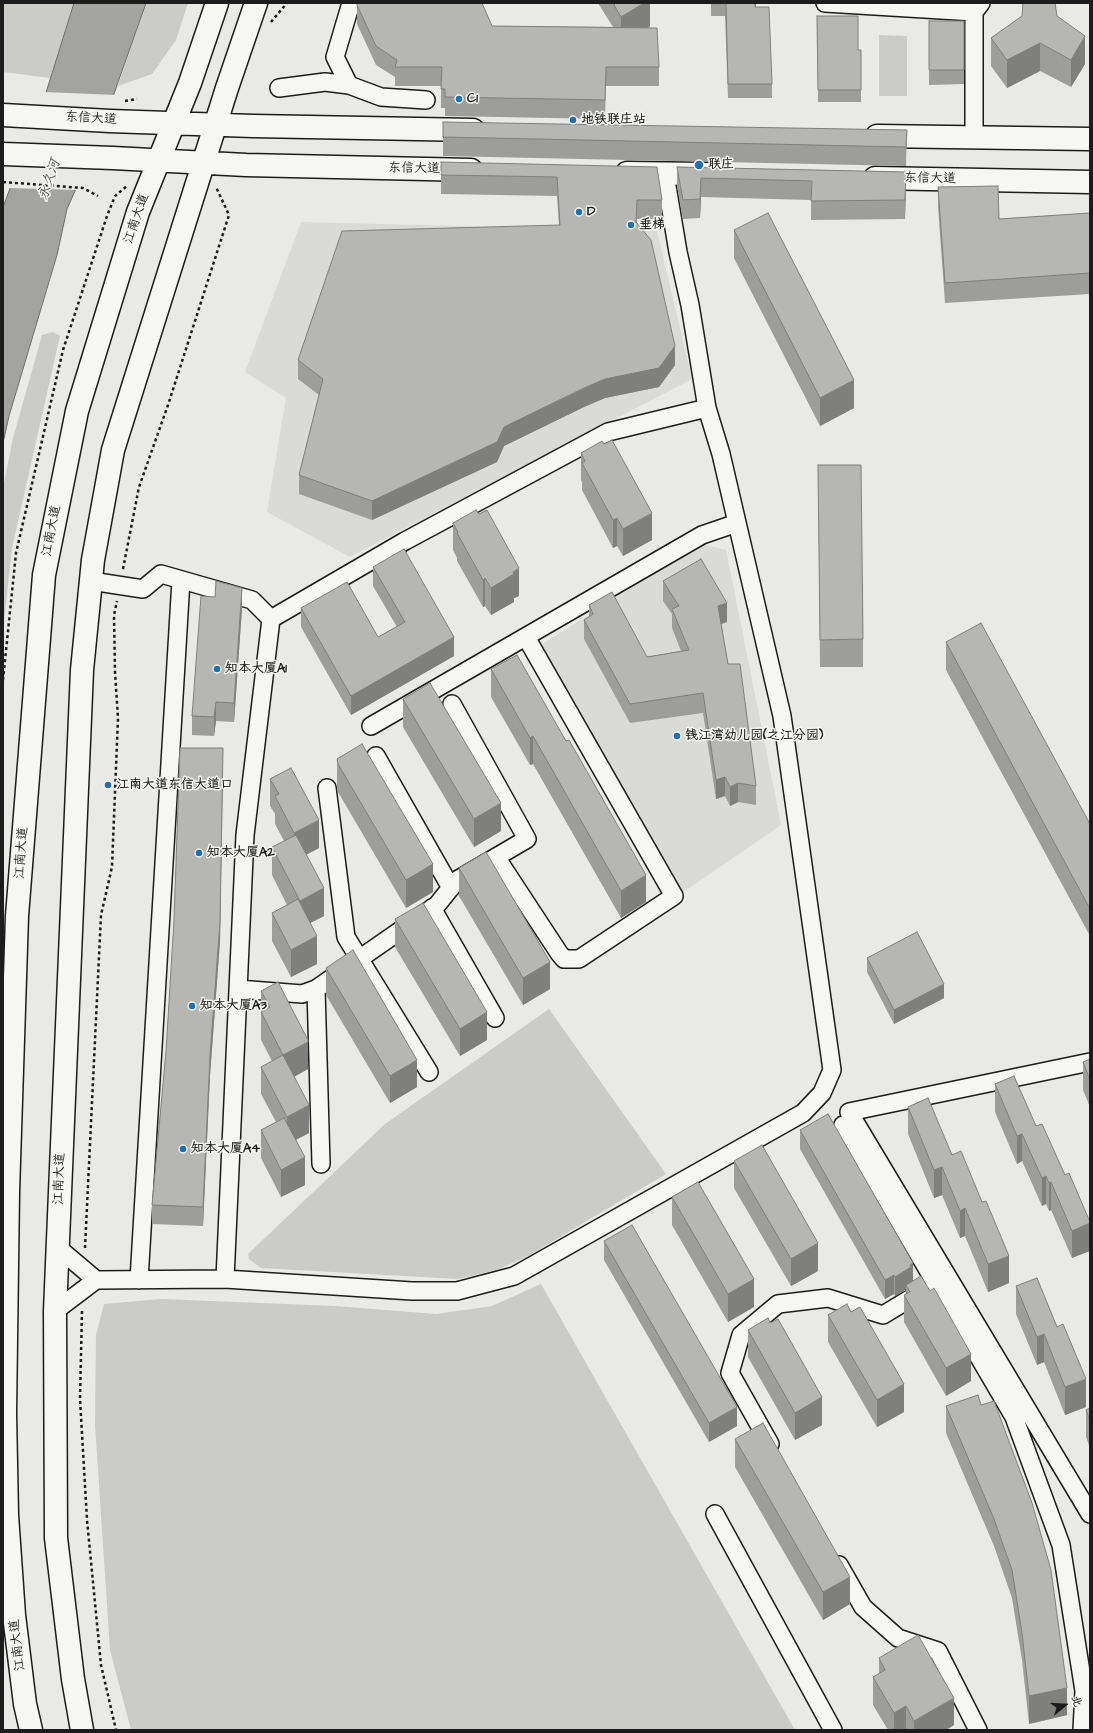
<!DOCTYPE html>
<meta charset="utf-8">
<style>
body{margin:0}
#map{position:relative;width:1093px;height:1733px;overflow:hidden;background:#e9e9e5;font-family:"Architects Daughter","LXGW WenKai TC",sans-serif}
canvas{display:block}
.frame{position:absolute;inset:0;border:4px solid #1c1c1c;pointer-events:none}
.north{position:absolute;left:1045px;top:1685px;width:40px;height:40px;-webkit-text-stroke:3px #f6f6f2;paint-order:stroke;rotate:72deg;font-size:11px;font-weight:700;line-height:16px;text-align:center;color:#1c1c1c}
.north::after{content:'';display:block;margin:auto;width:14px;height:18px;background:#1c1c1c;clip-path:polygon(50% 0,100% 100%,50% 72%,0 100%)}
</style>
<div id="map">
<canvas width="1093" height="1733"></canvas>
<div class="frame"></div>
<div class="north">北</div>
</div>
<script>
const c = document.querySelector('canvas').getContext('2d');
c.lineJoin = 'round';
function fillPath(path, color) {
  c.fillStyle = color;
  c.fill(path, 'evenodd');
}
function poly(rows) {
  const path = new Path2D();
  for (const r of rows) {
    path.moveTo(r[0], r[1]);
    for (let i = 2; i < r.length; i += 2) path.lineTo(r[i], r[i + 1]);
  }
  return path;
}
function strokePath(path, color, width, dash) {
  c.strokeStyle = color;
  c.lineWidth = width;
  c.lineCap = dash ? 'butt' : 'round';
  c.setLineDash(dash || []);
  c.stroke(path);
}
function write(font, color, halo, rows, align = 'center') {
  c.font = font + ' "Architects Daughter","LXGW WenKai TC",sans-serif';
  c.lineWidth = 3;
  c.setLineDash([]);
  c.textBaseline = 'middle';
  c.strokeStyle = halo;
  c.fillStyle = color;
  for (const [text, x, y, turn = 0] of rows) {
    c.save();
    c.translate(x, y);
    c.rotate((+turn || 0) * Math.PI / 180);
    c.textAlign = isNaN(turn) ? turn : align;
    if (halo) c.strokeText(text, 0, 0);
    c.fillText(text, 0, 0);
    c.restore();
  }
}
const built = poly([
 [301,222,657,231,692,379,350,557,267,512,286,398,245,372],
 [701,544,726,550,781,825,682,893,539,646]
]);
const green = poly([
 [3,3,74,3,50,78,3,72],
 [146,3,188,3,176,40,152,74,118,86],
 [879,35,907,36,907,96,879,96],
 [53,332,60,336,12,548,3,630,3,488,13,438,42,335],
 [549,1009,666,1174,528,1256,497,1270,458,1279,261,1268,249,1259,248,1254,385,1124],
 [541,1284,795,1730,131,1730,110,1650,95,1425,96,1335,104,1304,161,1299,336,1306,436,1314,492,1306]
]);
const water = poly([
 [74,3,146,3,98,139,67,209,57,255,9,416,3,443,3,207,44,99,74,3]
]);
const pier = poly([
 [44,92,116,95,100,140,78,190,8,188]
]);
const path = poly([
 [271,22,287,3],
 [125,101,137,99],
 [3,182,83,188,98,196],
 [123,569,139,487,168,405,229,215,216,187],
 [3,680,16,553,63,350,107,216,115,196,127,186],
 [85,1248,101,915,112,867,118,718,115,672,114,615,117,601],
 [82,1311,80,1399,87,1520,101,1665,116,1730]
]);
const minor = poly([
 [351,3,335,57,349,85,381,97,426,100],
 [825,3,974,12,981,3],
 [974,12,974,138],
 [279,88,325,82,349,85],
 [91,581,143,589,161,574,252,600,271,619],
 [371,726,702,535,737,523],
 [376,756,451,888],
 [327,788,346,937,429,1072],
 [496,857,559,953,564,959,579,959,674,896,526,637],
 [432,908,495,1018],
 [238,989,302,994,316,989,437,905,457,880,527,839,452,704],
 [316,989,321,1164],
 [1090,1062,849,1112,1090,1514],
 [843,1125,1014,1417,1061,1545,1084,1691,1082,1730],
 [57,1247,96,1280],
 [225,1279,245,835,271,619,405,541,608,432,707,408],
 [139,1280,181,580],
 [55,1311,96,1280,225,1279,412,1291,457,1291,514,1276,803,1113,822,1093,832,1070,782,716,721,454,707,408,690,305,678,252,665,174],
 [770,1444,730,1373,741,1335,778,1304,828,1298,883,1315,936,1283],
 [715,1514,833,1730],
 [839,1565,863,1607,898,1638,938,1651,978,1730]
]);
const major = poly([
 [3,115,110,121,253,126,473,130],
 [877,136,1090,139],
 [3,154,113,158,246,165,471,170],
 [627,173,707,174],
 [875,178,1090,182],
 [31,1730,25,1704,14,1615,7,1515,5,1413,8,1192,17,916,44,575,77,411,138,212,190,83,217,3],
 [82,1730,73,1679,56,1538,55,1311,82,670,93,560,113,450,227,88,256,3]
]);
const wall = poly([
 [598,3,650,3,650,26,648,28,659,67,659,86,606,86,605,119,445,116,445,108,441,108,441,86,395,86,395,77,376,65,357,24,357,5,492,26,613,27],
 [711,3,756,3,756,7,772,84,772,98,728,98,725,16,711,16],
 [817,16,858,50,861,50,861,102,818,102],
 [1057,16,1085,64,1071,87,1040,71,1007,88,991,66,991,38],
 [929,21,964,21,964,84,929,85],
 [907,130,906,166,443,156,443,137],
 [657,167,662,200,662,219,637,219,637,222,675,365,659,387,605,398,584,407,504,446,497,462,372,520,299,494,299,475,319,395,298,379,298,360,559,225,557,196,441,194,441,175],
 [677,167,906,172,905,219,811,220,811,200,701,197,700,218,683,219,677,186],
 [938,187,999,219,1090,213,1090,294,945,303,938,207],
 [734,230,854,408,820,426,734,258],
 [581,453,652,540,623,556,617,546,613,548,582,490,582,482,581,480],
 [818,465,863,639,863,667,820,667],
 [453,523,519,596,514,598,514,602,491,615,485,606,483,607,457,561,457,558,453,550],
 [373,567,454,656,351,715,301,627,301,608,378,637,397,627,373,586],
 [663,581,727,622,721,624,728,664,756,786,756,805,738,802,730,806,725,796,716,799,703,713,630,723,584,639,584,620,589,617,589,605,647,657,681,651,672,628,672,614,663,601],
 [242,608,234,722,216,721,214,736,192,735,192,716],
 [946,642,1090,824,1090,936,946,670],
 [491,669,646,902,621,918,533,764,530,765,491,697],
 [403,699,501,831,474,847,403,727],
 [337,759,433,892,406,908,338,792,337,787],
 [223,767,220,941,210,1075,203,1226,152,1224,152,1205],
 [270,779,319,848,306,855,324,916,310,923,317,964,291,977,272,941,272,913,287,905,272,875,272,847,284,841,275,824,275,814,270,806],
 [459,868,550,989,523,1005,459,896],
 [395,919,487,1040,460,1056,395,947],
 [867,958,944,998,894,1024,867,972],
 [326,968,417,1087,390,1103,326,995],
 [261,991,308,1069,294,1077,309,1133,296,1140,305,1185,281,1197,261,1158,261,1130,276,1122,261,1094,261,1067,272,1061,261,1040],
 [1090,1059,1090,1107,1083,1090,1083,1062],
 [995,1084,1036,1126,1065,1175,1090,1222,1072,1258,1051,1210,1049,1211,1046,1204,1042,1206,1022,1161,1017,1164,995,1112],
 [908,1107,952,1155,1009,1283,988,1292,965,1236,960,1238,942,1195,934,1198,908,1134],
 [800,1130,913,1281,971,1381,946,1396,904,1322,904,1295,906,1294,906,1290,895,1296,894,1294,885,1299,800,1149],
 [734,1161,818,1271,791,1286,734,1188],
 [672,1197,754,1307,728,1322,672,1225],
 [604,1241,737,1426,709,1442,604,1260],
 [1016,1286,1086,1407,1065,1415,1044,1362,1037,1365,1016,1314],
 [851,1312,904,1412,877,1427,828,1342,828,1315],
 [748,1330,822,1425,795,1440,748,1357],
 [978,1395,1067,1715,1029,1724,1022,1660,1012,1598,994,1546,946,1433,946,1406],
 [1090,1408,1090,1448,1086,1437,1086,1410],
 [735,1439,850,1604,823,1620,735,1467],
 [879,1658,954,1725,946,1730,888,1730,873,1705,873,1677,879,1674]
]);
const shadedWall = poly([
 [644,3,650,3,650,26,621,45,621,17],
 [1085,36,1085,64,1071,87,1071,60],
 [1040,43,1040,71,1007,88,1007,60],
 [906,172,906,191,905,219,905,200],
 [701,178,701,197,700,218,700,199],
 [675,346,675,365,659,387,605,398,584,407,504,446,497,462,372,520,372,501,504,427,584,388],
 [854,380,854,408,820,426,820,398],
 [652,513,652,540,623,556,623,529],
 [617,518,617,546,613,548,613,520],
 [519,568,519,596,514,598,514,602,491,615,491,588,513,572],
 [485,578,485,606,483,607,483,580],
 [242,588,242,608,234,722,234,703],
 [727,603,727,622,718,625,718,606],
 [454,637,454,656,351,715,351,696],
 [216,702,216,721,214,736,214,717],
 [533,736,533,764,530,765,530,738],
 [223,748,220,941,210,1075,203,1226,203,1207,210,1056],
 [725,777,725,796,716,799,716,780],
 [738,783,738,802,730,806,730,787],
 [501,803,501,831,474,847,474,819],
 [319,820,319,848,294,861,294,833],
 [433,864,433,892,406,908,406,880],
 [646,875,646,902,621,918,621,891],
 [324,888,324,916,300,928,300,901],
 [317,936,317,964,291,977,291,950],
 [550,962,550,989,523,1005,523,978],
 [944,984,944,998,894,1024,894,1010],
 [487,1012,487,1040,460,1056,460,1029],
 [308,1042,308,1069,283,1083,283,1055],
 [417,1060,417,1087,390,1103,390,1076],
 [309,1105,309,1133,287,1144,287,1117],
 [1022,1134,1022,1161,1017,1164,1017,1136],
 [305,1157,305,1185,281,1197,281,1170],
 [942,1167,942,1195,934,1198,934,1170],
 [1046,1176,1046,1204,1042,1206,1042,1178],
 [1051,1182,1051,1210,1049,1211,1049,1183],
 [965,1208,965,1236,960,1238,960,1211],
 [1090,1223,1090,1251,1072,1258,1072,1231],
 [818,1243,818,1271,791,1286,791,1259],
 [1009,1256,1009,1283,988,1292,988,1264],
 [913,1263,913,1283,906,1285,906,1290,895,1296,895,1277],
 [894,1275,894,1294,885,1299,885,1280],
 [754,1279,754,1307,728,1322,728,1294],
 [1044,1334,1044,1362,1037,1365,1037,1337],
 [971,1354,971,1381,946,1396,946,1368],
 [1086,1379,1086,1407,1065,1415,1065,1387],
 [904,1384,904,1412,877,1427,877,1400],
 [822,1397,822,1425,795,1440,795,1413],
 [737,1407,737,1426,709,1442,709,1423],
 [850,1577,850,1604,823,1620,823,1592],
 [1067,1688,1067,1715,1029,1724,1029,1696],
 [954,1698,954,1725,946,1730,914,1730,914,1721],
 [906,1706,906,1730,894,1730,894,1713]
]);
const building = poly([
 [357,3,482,3,492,26,657,28,659,67,606,67,605,100,445,97,445,89,441,89,442,67,395,67,397,60,376,46,357,5,357,3],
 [615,3,644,3,621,17,614,5,615,4,615,3],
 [726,3,755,3,755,7,769,7,772,84,728,84,726,3],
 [1023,3,1055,3,1057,16,1085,36,1071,60,1040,43,1007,60,991,38,1022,16,1023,3],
 [817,16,858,16,858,50,861,50,861,90,818,90,817,16],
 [929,21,964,21,964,70,929,70,929,21],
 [443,122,907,130,906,147,443,137,443,122],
 [441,162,657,167,662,200,637,200,636,222,651,240,675,346,659,368,605,379,584,388,504,427,497,442,372,501,299,475,323,379,298,360,342,231,560,225,557,177,441,175,441,162],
 [677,167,906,172,905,200,811,201,812,181,701,178,700,199,683,200,677,167],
 [998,186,999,219,1090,213,1090,273,945,283,938,187,998,186],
 [768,213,854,380,820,398,734,230,768,213],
 [612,440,652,513,623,529,617,518,613,520,582,463,585,461,581,453,602,441,604,444,612,440],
 [818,465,861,465,863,639,820,640,818,465],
 [476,510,479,514,487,510,519,568,513,572,514,574,491,588,485,578,483,580,457,533,458,532,453,523,476,510],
 [404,549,454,637,351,696,301,608,347,582,378,637,405,622,373,567,404,549],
 [701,559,727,603,718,606,728,664,740,664,756,786,738,783,730,787,725,777,716,780,703,693,630,704,584,620,593,614,589,605,612,592,647,657,689,650,672,609,679,606,663,581,701,559],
 [216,581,242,588,234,703,216,702,214,717,192,716,201,596,215,597,216,581],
 [981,623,1090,824,1090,909,946,642,981,623],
 [517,655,566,741,569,740,646,875,621,891,533,736,530,738,491,669,517,655],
 [430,683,501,803,474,819,403,699,430,683],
 [362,744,433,864,406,880,338,764,337,759,362,744],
 [180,748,223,748,220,922,210,1056,203,1207,152,1205,166,1051,174,920,180,748],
 [291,768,319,820,294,833,275,796,279,794,270,779,291,768],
 [296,835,324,888,300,901,272,847,296,835],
 [486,852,550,962,523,978,459,868,486,852],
 [298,899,317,936,291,950,272,913,298,899],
 [423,903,487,1012,460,1029,395,919,423,903],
 [917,932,944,984,894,1010,867,958,917,932],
 [353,950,417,1060,390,1076,326,968,353,950],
 [278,982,308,1040,308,1042,283,1055,261,1012,270,1007,261,991,278,982],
 [283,1055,309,1105,287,1117,261,1067,283,1055],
 [1090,1059,1090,1080,1083,1062,1090,1059],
 [1014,1076,1036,1126,1042,1124,1065,1175,1069,1173,1090,1222,1090,1223,1072,1231,1051,1182,1049,1183,1046,1176,1042,1178,1022,1134,1017,1136,995,1084,1014,1076],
 [928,1098,952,1155,961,1151,982,1202,986,1201,1009,1256,988,1264,965,1208,960,1211,942,1167,934,1170,908,1107,928,1098],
 [828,1114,913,1263,910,1265,911,1267,895,1277,894,1275,885,1280,800,1130,828,1114],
 [284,1118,305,1157,281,1170,261,1130,284,1118],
 [762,1145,818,1243,791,1259,734,1161,762,1145],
 [698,1182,754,1279,728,1294,672,1197,698,1182],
 [632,1225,737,1407,709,1423,604,1241,632,1225],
 [921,1276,930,1291,934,1288,971,1354,946,1368,904,1295,910,1292,906,1285,921,1276],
 [1037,1278,1057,1327,1063,1324,1086,1379,1065,1387,1044,1334,1037,1337,1016,1286,1037,1278],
 [847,1304,851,1312,860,1307,904,1384,877,1400,828,1315,847,1304],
 [768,1318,770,1323,778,1319,822,1397,795,1413,748,1330,768,1318],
 [978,1395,981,1405,994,1401,1032,1503,1051,1570,1067,1688,1029,1696,1022,1633,1012,1570,994,1519,946,1406,978,1395],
 [1090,1408,1090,1420,1086,1410,1090,1408],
 [763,1423,850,1577,823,1592,735,1439,763,1423],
 [918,1635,954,1698,914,1721,906,1706,894,1713,873,1677,885,1670,879,1658,918,1635]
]);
const markers = [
 [459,99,4,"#1f6fb2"],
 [573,120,4,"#1f6fb2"],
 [699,165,5,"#1f6fb2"],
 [579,212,4,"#1f6fb2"],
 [631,225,4,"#1f6fb2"],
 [217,669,4,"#1f6fb2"],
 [677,736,4,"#1f6fb2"],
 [108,785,4,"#1f6fb2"],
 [199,853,4,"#1f6fb2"],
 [192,1006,4,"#1f6fb2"],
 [183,1149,4,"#1f6fb2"]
];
const poiNames = [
 ["C1",467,99],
 ["地铁联庄站",581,120],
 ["联庄",708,165],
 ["D",587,212],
 ["垂梯",639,225],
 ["知本大厦A1",225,669],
 ["钱江湾幼儿园(之江分园)",685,736],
 ["江南大道东信大道口",116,785],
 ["知本大厦A2",207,853],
 ["知本大厦A3",200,1006],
 ["知本大厦A4",191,1149]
];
const streetNames = [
 ["东信大道",91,119,3],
 ["东信大道",414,169,1],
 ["东信大道",930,179,1],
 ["江南大道",137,219,-71],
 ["江南大道",52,531,-79],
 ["江南大道",22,853,-86],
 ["江南大道",60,1179,-88],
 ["江南大道",18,1645,-97]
];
const waterNames = [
 ["永久河",50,180,-71]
];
fillPath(built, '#dadad6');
fillPath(green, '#cbcbc7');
fillPath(water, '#a3a3a1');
strokePath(water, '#6d6d6c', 1);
fillPath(pier, '#e9e9e5');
strokePath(minor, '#1c1c1c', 20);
strokePath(major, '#1c1c1c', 25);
strokePath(path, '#1c1c1c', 2.5, [3, 3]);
strokePath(minor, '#f6f6f2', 17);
strokePath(major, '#f6f6f2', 22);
fillPath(wall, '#9d9d9a');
fillPath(shadedWall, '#7f7f7d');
fillPath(building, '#b6b6b3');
strokePath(building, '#7f7f7d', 1);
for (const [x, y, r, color] of markers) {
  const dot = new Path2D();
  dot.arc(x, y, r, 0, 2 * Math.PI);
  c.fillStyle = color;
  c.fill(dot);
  strokePath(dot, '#f6f6f2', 1.5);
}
write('bold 13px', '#1c1c1c', '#f6f6f2', poiNames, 'left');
write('13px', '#1c1c1c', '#f6f6f2', streetNames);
write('italic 14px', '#525251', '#f6f6f2', waterNames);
</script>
